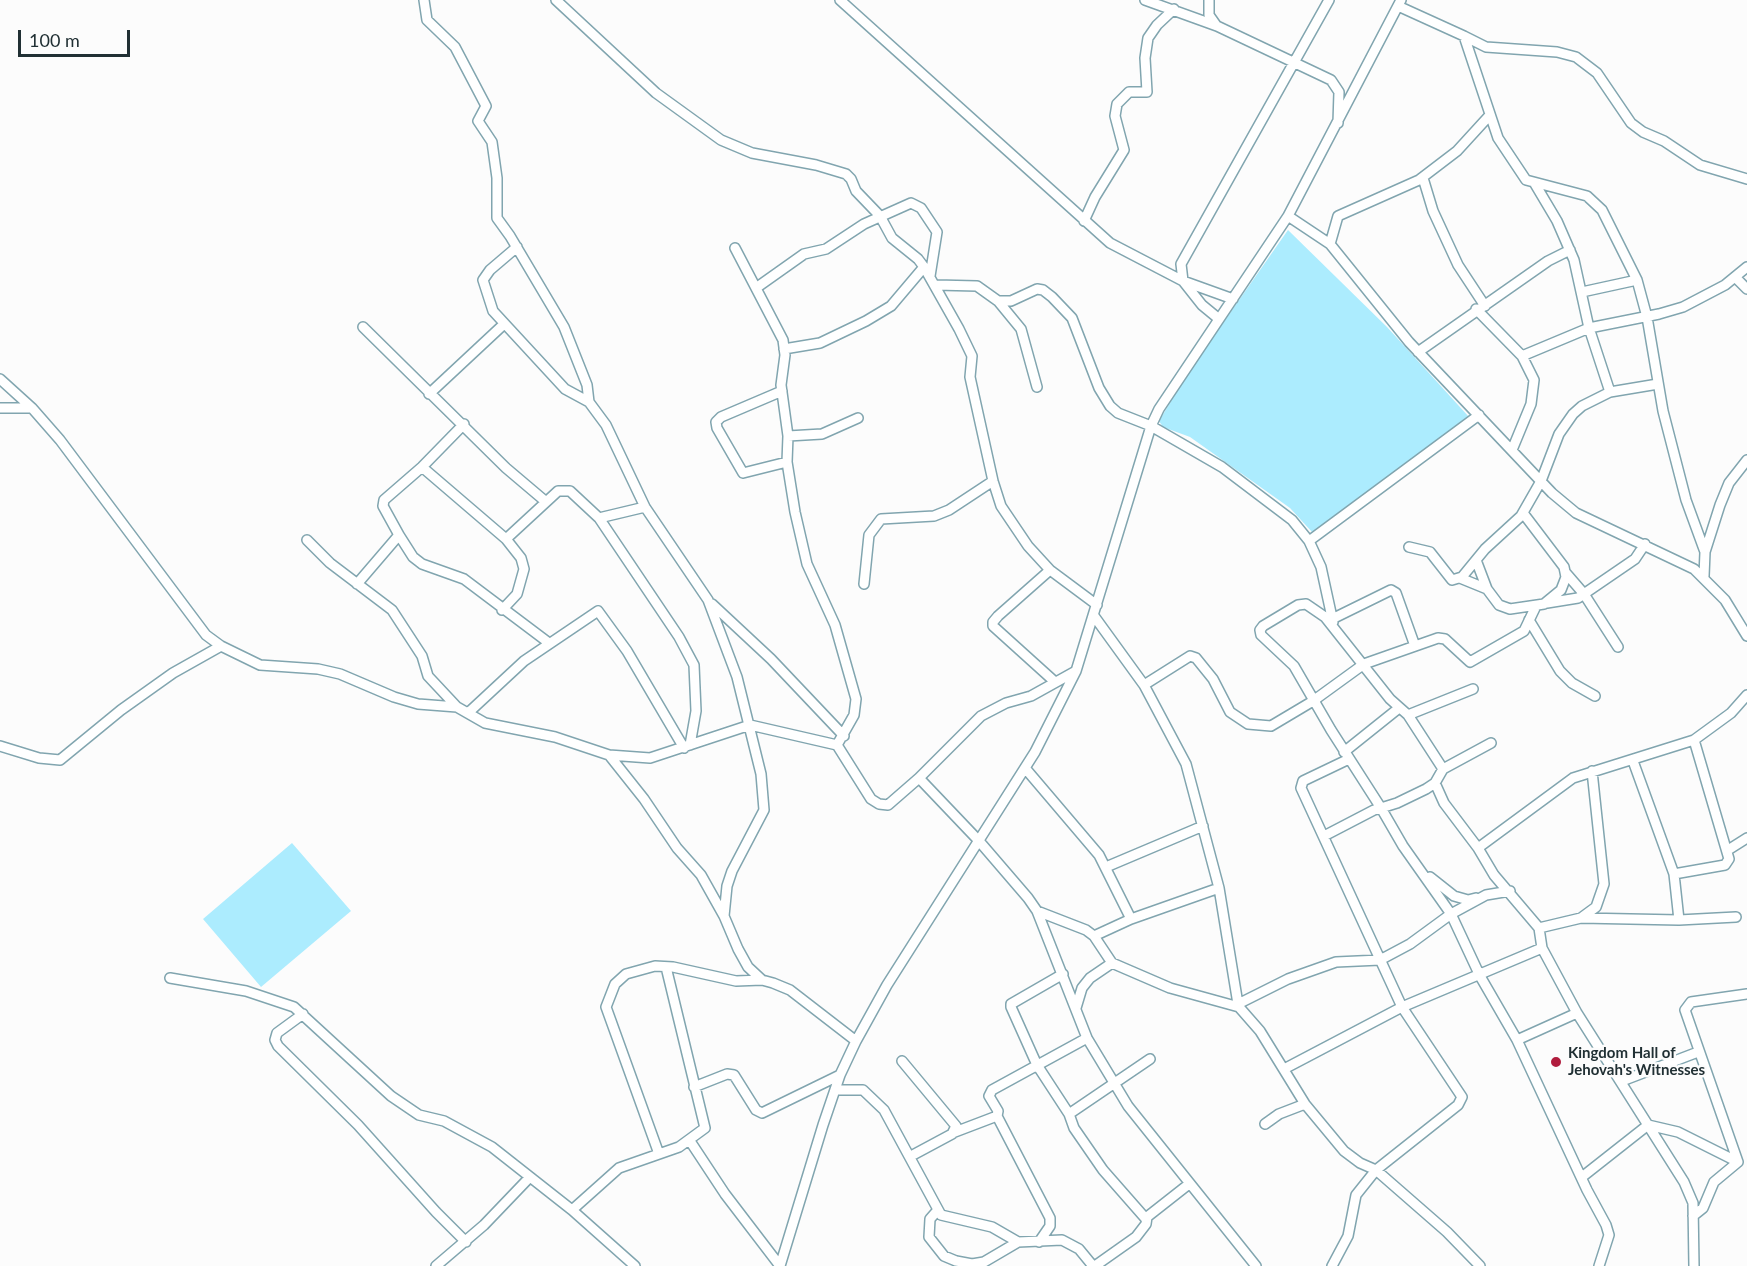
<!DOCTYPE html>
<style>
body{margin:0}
#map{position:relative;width:1747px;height:1266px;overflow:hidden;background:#fcfcfc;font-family:Lato,sans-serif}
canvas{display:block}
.scale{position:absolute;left:18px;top:30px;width:112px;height:27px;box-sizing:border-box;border:3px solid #213034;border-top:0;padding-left:8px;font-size:18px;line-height:21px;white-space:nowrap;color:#213034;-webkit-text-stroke:4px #fcfcfc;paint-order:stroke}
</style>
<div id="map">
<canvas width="1747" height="1266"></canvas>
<div class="scale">100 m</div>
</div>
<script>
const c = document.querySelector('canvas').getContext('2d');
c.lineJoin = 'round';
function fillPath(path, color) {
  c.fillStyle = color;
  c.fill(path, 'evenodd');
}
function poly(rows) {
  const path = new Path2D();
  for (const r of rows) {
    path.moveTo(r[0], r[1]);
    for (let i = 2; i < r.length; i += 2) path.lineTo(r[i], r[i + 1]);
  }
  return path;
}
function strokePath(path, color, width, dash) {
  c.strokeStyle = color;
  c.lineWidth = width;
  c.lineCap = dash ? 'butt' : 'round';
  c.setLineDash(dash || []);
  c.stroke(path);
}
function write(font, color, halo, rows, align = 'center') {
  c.font = font + ' Lato,sans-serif';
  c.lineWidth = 5;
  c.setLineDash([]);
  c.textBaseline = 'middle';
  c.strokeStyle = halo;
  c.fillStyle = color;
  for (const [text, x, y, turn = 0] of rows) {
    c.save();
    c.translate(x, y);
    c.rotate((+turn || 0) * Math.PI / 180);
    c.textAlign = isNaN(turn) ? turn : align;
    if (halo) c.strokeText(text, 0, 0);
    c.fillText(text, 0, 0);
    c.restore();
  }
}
const green = poly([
 [1288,230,1387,327,1469,417,1312,532,1290,508,1190,437,1163,427,1159,421,1188,373],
 [292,843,351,911,261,987,203,919]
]);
const minor = poly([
 [424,0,427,20,455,47,486,106,478,121,492,142,497,178,497,218,510,236,564,327,587,385,589,402,606,425,645,507,708,600,737,677,761,774,764,810,732,871,727,886,724,916],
 [556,0,656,93,721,140,752,153,816,165,846,174,851,179,856,191,880,216,892,238,918,259,924,267,959,329,972,356,970,377,993,481,1001,506,1028,546,1050,570,1097,605],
 [840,0,1110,243,1183,281,1233,299],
 [1145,0,1217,26,1331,80,1339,92,1338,123],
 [1209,0,1209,15,1216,25],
 [1398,6,1464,36,1498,138,1526,180,1587,196,1602,210,1637,280,1647,317,1663,411,1686,500,1705,552],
 [1464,36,1486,47,1557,52,1576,57,1597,73,1631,123,1643,132,1664,141,1700,165,1747,179],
 [1423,178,1433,211,1458,265,1485,306],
 [1535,184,1557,221,1574,260,1589,328,1610,392,1658,384],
 [1288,216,1330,244,1409,342,1552,493,1576,513,1694,569,1725,600,1747,636],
 [1084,221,1095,197,1124,150,1115,116,1117,104,1129,92,1147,92,1145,58,1148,38,1157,25,1174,9],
 [1330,244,1338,216,1419,180,1457,151,1489,116],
 [517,247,490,270,483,280,493,311,565,389,589,402],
 [735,248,783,340,785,355,781,385,788,436,787,462,795,512,807,564,835,625,856,699,854,715,837,745,871,799,879,804,888,805,919,778,979,841,1028,898,1037,911,1087,1038,1128,1106,1256,1266],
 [1736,278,1747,289],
 [936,285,977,286,998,301,1011,301,1037,289,1043,290,1052,297,1072,318,1099,388,1110,406,1118,413,1151,426,1222,467,1292,520,1309,541,1321,567,1333,622],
 [756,288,804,254,826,249,864,224,911,203,921,208,937,232,930,276],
 [1582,292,1637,280],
 [998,301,1021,329,1037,387],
 [1476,309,1522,356,1534,380,1531,404,1512,450],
 [1219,319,1202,305,1183,281,1181,264,1329,0],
 [363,327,506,468,545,501],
 [784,349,820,343,866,321,891,306,924,267],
 [1418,352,1548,261,1570,250],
 [1522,356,1589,328,1659,314,1683,307,1725,285,1747,267],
 [0,379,32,408,60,440,206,635,221,646,260,665,318,669,340,674,394,697,418,704,457,707],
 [782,391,721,417,716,422,717,428,743,473,787,462],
 [429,394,503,325],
 [0,408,32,408],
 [788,436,822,434,858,418],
 [422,467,506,539,521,558,524,569,517,594,502,610],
 [599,518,645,507],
 [399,535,413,557,422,564,464,579,549,643],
 [506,539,558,491,570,491,599,518,679,637,694,665,696,711,690,745],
 [307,540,330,563,392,610,422,656,428,676,457,707,485,723,555,737,609,755,644,799,677,848,701,875,724,916,738,949,748,967,762,980],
 [1309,541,1479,415],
 [1409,547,1430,552,1452,580,1462,577,1485,549,1521,516,1541,481,1559,434,1573,414,1582,406,1610,392],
 [1476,560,1487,589],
 [1050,570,998,616,993,622,993,626,1055,682],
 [1565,572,1584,594,1618,647],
 [1704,576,1705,552,1720,505,1729,483,1747,460],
 [1460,578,1487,589,1499,605,1510,609,1544,604,1561,590,1566,577,1564,567,1523,513],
 [357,584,399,535,383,506,384,500,422,467,464,424],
 [864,584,869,535,881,519,934,516,949,510,993,481],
 [1547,603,1578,598,1635,559,1645,544],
 [712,604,771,659,844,736],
 [1094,616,1144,685,1186,764,1219,888,1238,1004],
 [1332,619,1391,590,1396,593,1415,646],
 [1529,620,1560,671,1572,683,1595,696],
 [1144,685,1190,656,1196,658,1213,679,1230,712,1248,724,1271,726,1313,701,1364,664,1438,638,1445,639,1470,662,1524,631,1536,606],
 [468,713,524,661,598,611,627,651,684,748],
 [1408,715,1473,689],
 [0,746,39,758,60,760,121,710,173,673,221,646],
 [1344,752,1399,708],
 [609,755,650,758,750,725,837,745],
 [1633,761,1674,874,1679,920],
 [1025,768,1099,855,1131,919],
 [1443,769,1491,743],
 [919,778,981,716,1006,703,1031,696,1076,671],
 [1435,783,1444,803,1478,848,1494,875,1539,928,1542,948,1577,1013,1684,1182,1693,1203,1694,1266],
 [1324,836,1374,810,1381,808,1397,803,1426,789,1435,783,1443,769,1408,715,1390,699,1325,617,1306,604,1298,605,1263,626,1260,630,1261,635,1294,666,1331,730,1381,808,1403,846,1451,914,1480,976,1517,1040,1587,1190,1606,1225,1609,1235,1599,1266],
 [1478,848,1573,778,1694,740,1731,713,1747,695],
 [1728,850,1747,838],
 [1106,867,1203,826],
 [1674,874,1725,865,1729,859,1694,740],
 [1430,877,1454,896,1468,900,1476,898],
 [1037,911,1086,930,1094,936,1112,963,1170,988,1239,1007,1260,1031,1305,1104,1344,1151,1360,1163,1376,1170,1447,1232,1480,1266],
 [1581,918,1596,907,1604,884,1592,771],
 [1539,928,1581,918,1679,920,1736,917],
 [1094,936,1131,919,1219,888],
 [1063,974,1011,1004,1011,1007,1037,1065,1069,1114,1074,1128,1103,1170,1146,1219],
 [170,978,246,991,294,1007,391,1096,419,1115,444,1121,492,1147,572,1210,635,1266],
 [1239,1007,1238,1004,1288,979,1336,962,1380,960,1410,944,1451,914,1486,895,1510,891],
 [1076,1008,1082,988,1090,978,1112,963],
 [303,1014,277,1033,275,1040,278,1046,358,1125,436,1212,466,1242],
 [1517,1040,1577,1013],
 [902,1061,956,1126,952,1134,911,1156],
 [1284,1069,1402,1007,1542,948],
 [1622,1081,1698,1052],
 [694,1087,727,1074,734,1075,756,1110,762,1113,840,1075],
 [835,1090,863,1090,884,1110,941,1215,992,1227,1018,1242,1062,1240,1079,1249,1093,1266],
 [1069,1114,1150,1059],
 [997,1116,1050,1218,1050,1226,1039,1242],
 [1265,1124,1279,1114,1305,1104],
 [955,1132,997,1116,998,1111,989,1096,992,1090,1087,1038],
 [690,1141,725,1194,780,1266],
 [659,1154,606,1007,615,984,626,974,655,966,673,967,736,981,762,980,773,983,790,990,856,1041],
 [1738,1162,1685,1010,1691,1002,1747,994],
 [1582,1177,1648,1125,1678,1132,1738,1162],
 [572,1210,619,1168,679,1147,705,1128,666,967],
 [937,1211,930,1219,929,1237,944,1256,956,1261,972,1264,984,1262,1018,1242],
 [1693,1216,1703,1208,1714,1182,1738,1162],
 [436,1266,484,1225,529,1178],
 [780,1266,823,1125,840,1075,856,1041,887,985,1035,752,1076,671,1151,426,1159,409,1288,216,1401,0],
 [1095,1266,1136,1237,1146,1224,1147,1217,1189,1184],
 [1332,1266,1348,1236,1356,1195,1376,1170,1458,1105,1462,1097,1402,1007,1301,788,1303,781,1349,759]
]);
const markers = [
 [1556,1062,6,"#b01c3d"]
];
const poiNames = [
 ["Kingdom Hall of",1568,1053],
 ["Jehovah's Witnesses",1568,1070]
];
fillPath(green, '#acecfe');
strokePath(minor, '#81a5af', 12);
strokePath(minor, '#fff', 9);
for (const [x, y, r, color] of markers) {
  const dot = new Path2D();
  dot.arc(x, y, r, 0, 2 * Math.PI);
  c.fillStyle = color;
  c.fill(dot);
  strokePath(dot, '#fcfcfc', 2);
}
write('bold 15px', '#213034', '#fcfcfc', poiNames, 'left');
</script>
